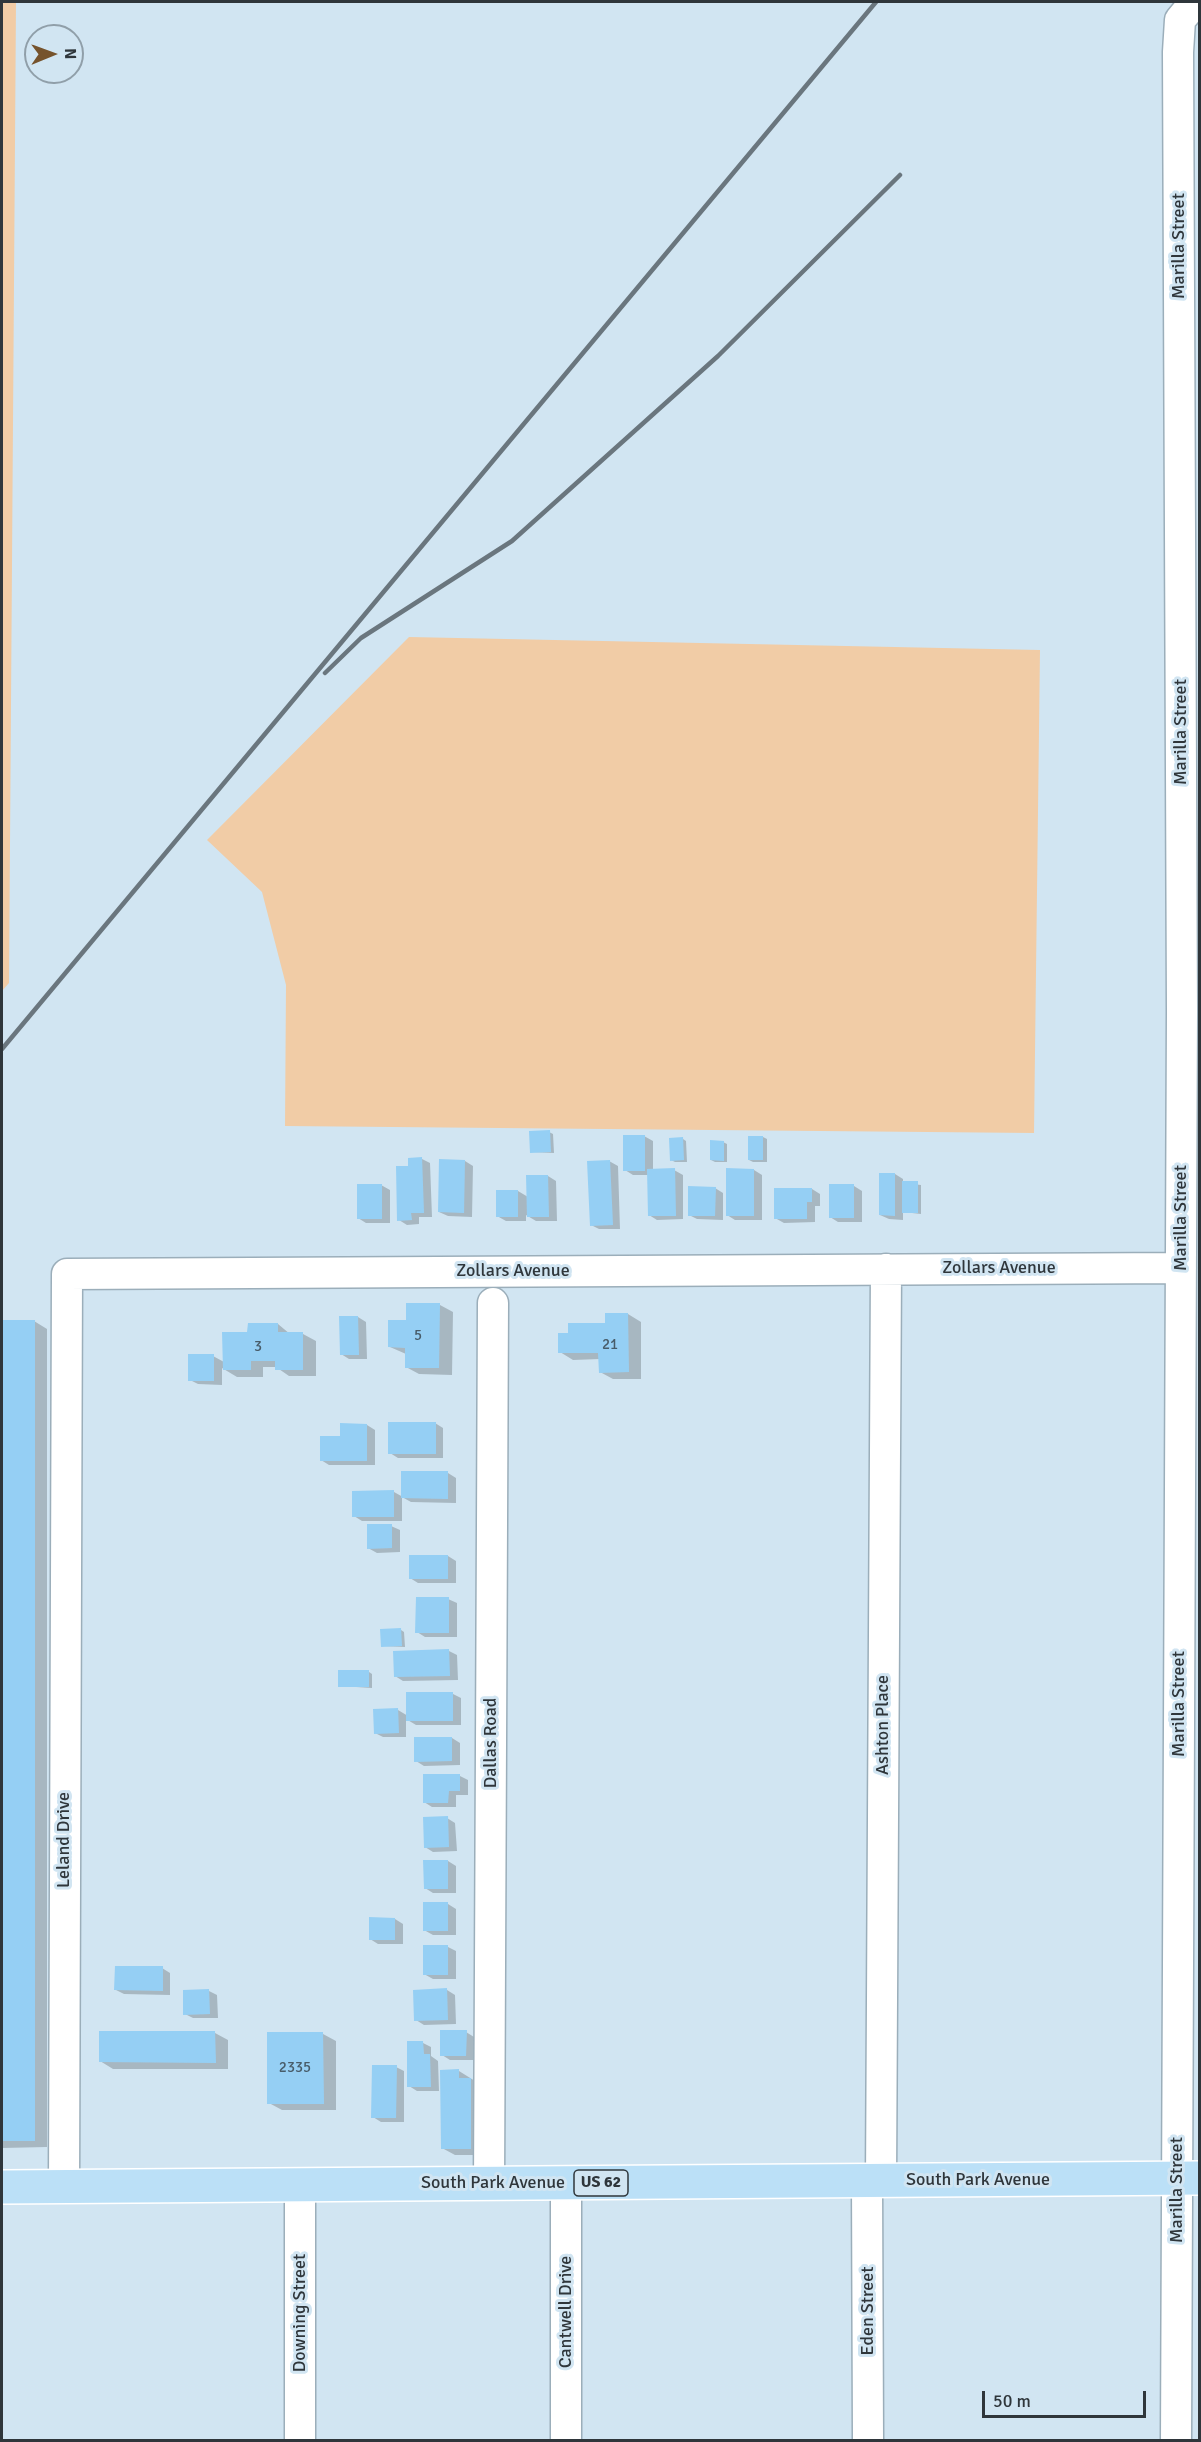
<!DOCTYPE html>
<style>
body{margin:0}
#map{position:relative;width:1201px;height:2442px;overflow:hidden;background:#d1e5f2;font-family:Signika,sans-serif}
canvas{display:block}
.frame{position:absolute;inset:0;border:3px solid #2f363b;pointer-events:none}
.north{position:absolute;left:24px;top:24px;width:60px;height:60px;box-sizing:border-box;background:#d1e5f2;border:2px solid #909fa9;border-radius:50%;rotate:89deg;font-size:16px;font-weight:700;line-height:24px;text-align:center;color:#2f363b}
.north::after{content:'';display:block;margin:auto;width:21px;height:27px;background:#76532c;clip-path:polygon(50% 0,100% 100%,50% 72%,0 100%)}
.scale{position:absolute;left:982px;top:2391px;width:164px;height:27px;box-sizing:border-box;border:3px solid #2f363b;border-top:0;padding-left:8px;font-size:18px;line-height:21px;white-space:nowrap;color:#2f363b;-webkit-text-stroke:4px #d1e5f2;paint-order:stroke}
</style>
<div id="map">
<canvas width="1201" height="2442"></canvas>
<div class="frame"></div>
<div class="north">N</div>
<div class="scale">50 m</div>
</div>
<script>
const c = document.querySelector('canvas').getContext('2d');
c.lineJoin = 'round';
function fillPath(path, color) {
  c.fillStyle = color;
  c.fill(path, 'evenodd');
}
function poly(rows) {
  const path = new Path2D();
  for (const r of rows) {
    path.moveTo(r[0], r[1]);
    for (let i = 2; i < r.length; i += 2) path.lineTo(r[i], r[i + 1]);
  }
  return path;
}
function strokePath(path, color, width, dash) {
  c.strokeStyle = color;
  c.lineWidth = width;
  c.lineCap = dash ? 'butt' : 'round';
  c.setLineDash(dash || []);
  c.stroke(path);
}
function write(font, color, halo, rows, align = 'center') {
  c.font = font + ' Signika,sans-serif';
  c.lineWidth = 6;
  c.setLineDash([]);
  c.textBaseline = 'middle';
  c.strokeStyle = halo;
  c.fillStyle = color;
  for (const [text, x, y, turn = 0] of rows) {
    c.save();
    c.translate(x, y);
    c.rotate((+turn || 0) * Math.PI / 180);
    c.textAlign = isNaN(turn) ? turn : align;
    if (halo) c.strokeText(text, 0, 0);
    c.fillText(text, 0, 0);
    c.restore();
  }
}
const green = poly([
 [2,2,16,2,9,983,2,991],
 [409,637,1040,650,1034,1133,285,1126,286,985,262,892,207,840]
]);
const shadow = poly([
 [549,1132,553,1134,554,1153,531,1152],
 [644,1136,653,1141,653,1170,674,1170,683,1175,683,1219,657,1220,649,1215,649,1175,633,1175,625,1170],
 [763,1137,767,1139,767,1162,753,1162,749,1160],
 [683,1139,686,1141,687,1162,675,1162,671,1160],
 [723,1142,727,1144,727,1162,715,1162,711,1160],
 [422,1159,430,1163,432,1217,419,1217,419,1224,407,1225,399,1220,409,1167],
 [465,1161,473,1166,472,1217,448,1216,439,1212],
 [609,1161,618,1166,620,1229,599,1229,591,1225],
 [727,1170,754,1170,762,1175,762,1220,735,1220,727,1215],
 [895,1174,903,1179,903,1183,921,1185,921,1214,903,1212,903,1220,889,1219,880,1215],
 [548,1176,556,1181,557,1221,536,1221,526,1215,526,1221,506,1221,497,1216,518,1191,528,1197],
 [381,1185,390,1190,390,1223,366,1223,358,1218],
 [830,1186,854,1186,862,1191,862,1222,838,1222,830,1217],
 [715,1188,723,1193,723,1220,697,1219,689,1215],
 [812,1189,820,1194,820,1206,815,1206,815,1222,784,1223,775,1218],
 [408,1304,440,1305,453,1312,452,1375,419,1374,406,1367,406,1354,390,1347,407,1322],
 [628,1314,641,1322,641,1379,613,1379,600,1372,600,1359,573,1360,560,1352,570,1335,607,1324],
 [358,1317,366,1322,367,1359,349,1359,341,1354],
 [2,1321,34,1321,47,1329,47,2147,2,2148],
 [278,1324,290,1334,303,1334,316,1341,316,1376,289,1376,276,1367,263,1367,263,1377,237,1377,222,1368,222,1385,198,1384,190,1380,213,1356,224,1362,249,1334],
 [435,1423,443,1428,443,1458,398,1458,390,1453],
 [367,1425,375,1430,375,1465,329,1465,321,1460,341,1438],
 [403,1473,448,1473,456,1478,456,1503,411,1502,402,1497,402,1521,362,1521,354,1516,354,1492,394,1492,403,1497],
 [391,1526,400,1530,400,1552,377,1553,368,1548],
 [448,1556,456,1561,456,1583,418,1583,410,1578],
 [448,1599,457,1603,457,1637,425,1637,417,1632],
 [401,1630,404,1632,405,1647,382,1646],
 [449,1651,457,1655,458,1680,403,1681,395,1676],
 [369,1672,372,1674,372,1688,340,1686],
 [408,1694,453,1694,461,1698,461,1725,416,1725,406,1719,406,1737,383,1737,375,1733,398,1710,408,1716],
 [452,1738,460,1743,460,1765,424,1766,416,1761],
 [460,1776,468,1780,468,1795,456,1795,456,1807,432,1807,424,1802],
 [447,1818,455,1823,457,1851,433,1852,425,1847],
 [425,1861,448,1861,456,1866,456,1893,433,1893,425,1888],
 [424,1904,448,1904,456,1909,456,1935,433,1935,424,1930],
 [395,1919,403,1924,403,1944,378,1944,370,1939],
 [448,1947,456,1951,456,1979,433,1979,424,1974],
 [162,1968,170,1973,170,1995,124,1994,116,1990],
 [447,1990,455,1995,456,2024,424,2025,416,2020],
 [209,1991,217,1995,218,2018,193,2018,185,2014],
 [100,2032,215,2033,228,2040,228,2069,113,2069,100,2061],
 [466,2032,474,2037,474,2060,450,2060,442,2055],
 [269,2034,323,2034,336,2041,336,2110,282,2110,269,2103],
 [423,2043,431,2047,431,2056,438,2061,439,2091,417,2091,409,2086],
 [396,2067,404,2071,404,2122,381,2122,373,2117],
 [459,2071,483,2086,483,2155,455,2155,442,2148]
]);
const building = poly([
 [550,1130,551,1152,530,1153,529,1131],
 [623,1135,645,1135,645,1171,623,1171],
 [748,1136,763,1136,763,1160,748,1160],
 [683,1137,684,1160,670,1161,669,1138],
 [710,1140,724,1141,724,1161,710,1160],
 [422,1157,424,1213,411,1213,412,1220,397,1221,396,1166,408,1166,408,1158],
 [439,1159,465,1160,464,1213,438,1212],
 [610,1160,613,1225,590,1226,587,1161],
 [675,1168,676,1216,648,1216,647,1169],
 [726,1168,754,1169,754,1216,726,1216],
 [879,1173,895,1173,895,1216,879,1215],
 [526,1175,548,1175,549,1217,527,1217],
 [902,1181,918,1181,918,1213,902,1213],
 [357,1184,382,1184,382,1219,357,1219],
 [829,1184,854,1184,854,1218,829,1218],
 [688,1186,716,1187,715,1216,688,1216],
 [774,1188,812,1188,812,1202,807,1202,807,1219,774,1219],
 [496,1190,518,1190,518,1217,496,1217],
 [406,1303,440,1303,439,1368,405,1368,405,1348,388,1347,388,1320,406,1320],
 [605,1313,628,1313,629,1372,599,1373,598,1353,558,1353,558,1333,568,1333,568,1323,605,1323],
 [339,1316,358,1316,359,1355,340,1355],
 [2,1320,35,1320,35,2141,2,2141],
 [248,1323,278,1323,278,1332,303,1332,303,1370,275,1370,275,1361,251,1361,251,1370,223,1370,222,1332,247,1332],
 [188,1354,214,1354,214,1381,188,1381],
 [388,1422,436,1422,436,1454,388,1454],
 [340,1423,367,1424,367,1461,320,1461,320,1436,340,1436],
 [401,1471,448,1471,448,1499,401,1498],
 [394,1490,394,1517,352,1517,352,1491],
 [367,1524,392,1524,392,1548,367,1549],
 [409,1555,448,1555,448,1579,409,1579],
 [416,1597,449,1597,449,1633,415,1633],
 [401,1628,402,1646,381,1647,380,1629],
 [449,1649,450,1676,394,1677,393,1651],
 [338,1670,369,1670,369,1687,338,1687],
 [406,1692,453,1692,453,1721,406,1721],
 [398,1708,399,1733,374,1734,373,1709],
 [414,1737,452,1737,452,1761,414,1762],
 [423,1774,460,1774,460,1791,449,1791,448,1803,423,1803],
 [448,1816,449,1847,424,1848,423,1817],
 [423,1860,448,1860,448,1889,424,1889],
 [423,1902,448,1902,448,1931,423,1931],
 [369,1917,395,1918,395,1940,369,1940],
 [423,1945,448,1945,448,1975,423,1975],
 [115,1966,163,1966,163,1991,114,1990],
 [447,1988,448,2020,414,2021,413,1990],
 [209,1989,210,2014,183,2015,183,1990],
 [440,2030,467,2030,466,2056,440,2056],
 [99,2031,215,2031,216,2063,99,2062],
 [267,2032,323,2032,324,2104,267,2104],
 [407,2041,423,2041,424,2054,430,2054,431,2087,407,2087],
 [372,2065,397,2065,396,2118,371,2118],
 [459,2069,459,2078,471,2078,471,2149,441,2149,440,2070]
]);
const minor = poly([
 [867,2181,868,2440],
 [881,2181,886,1269],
 [566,2183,566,2440],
 [489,2184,493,1303],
 [64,2186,67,1274,1181,1268],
 [300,2440,300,2185],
 [1176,2440,1182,1011,1178,52,1180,20,1195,2]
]);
const major = poly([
 [2,2187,1200,2178]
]);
const rail = poly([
 [325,673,361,638,512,541,718,356,900,175],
 [2,1049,876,2]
]);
const numberNames = [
 ["5",418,1336],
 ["21",610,1345],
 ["3",258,1347],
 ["2335",295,2068]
];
const shields = [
 [601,2183,54]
];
const shieldNames = [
 ["US 62",601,2183]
];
const streetNames = [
 ["Marilla Street",1179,246,-90],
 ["Marilla Street",1181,732,-90],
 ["Marilla Street",1181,1218,-90],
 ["Zollars Avenue",999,1268],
 ["Zollars Avenue",513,1271],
 ["Marilla Street",1179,1704,-90],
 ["Ashton Place",883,1725,-90],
 ["Dallas Road",491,1743,-90],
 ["Leland Drive",64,1840,-90],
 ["South Park Avenue",978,2180],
 ["South Park Avenue",493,2183],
 ["Marilla Street",1177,2190,-90],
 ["Eden Street",868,2311,-90],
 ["Cantwell Drive",566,2312,-90],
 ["Downing Street",300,2313,-90]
];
fillPath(green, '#f1cca6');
fillPath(shadow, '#0003');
fillPath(building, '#95cff4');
strokePath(minor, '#9baeba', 33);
strokePath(major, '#fff', 36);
strokePath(minor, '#fff', 30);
strokePath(major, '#bbe0f7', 33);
strokePath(rail, '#6a767e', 4.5);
write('15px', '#485c69', null, numberNames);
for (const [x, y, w] of shields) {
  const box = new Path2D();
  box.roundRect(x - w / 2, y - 13, w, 26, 4.5);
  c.fillStyle = '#d1e5f2';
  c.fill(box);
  strokePath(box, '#2f363b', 1.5);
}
write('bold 16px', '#2f363b', null, shieldNames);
write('18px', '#2f363b', '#d1e5f2', streetNames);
</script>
